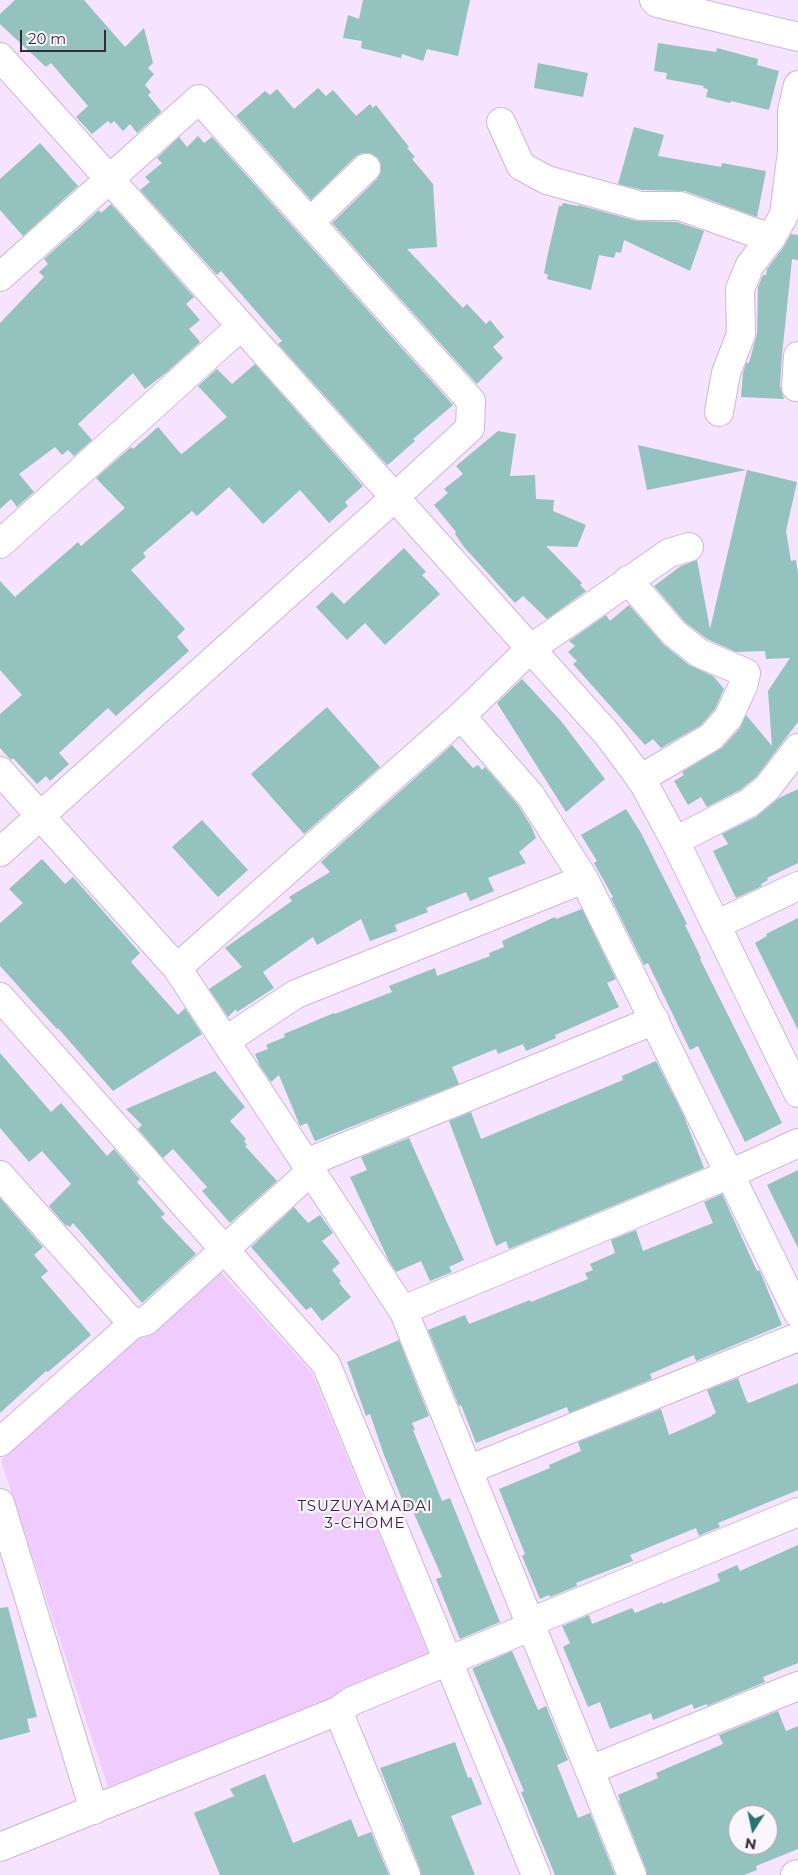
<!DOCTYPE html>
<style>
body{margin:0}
#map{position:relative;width:798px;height:1875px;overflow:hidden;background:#f6e3fd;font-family:Montserrat,sans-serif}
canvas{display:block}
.north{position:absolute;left:728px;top:1805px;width:50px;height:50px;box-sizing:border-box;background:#fbf6fd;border:1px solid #aba5ae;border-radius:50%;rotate:190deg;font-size:14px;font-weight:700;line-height:20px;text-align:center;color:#342b37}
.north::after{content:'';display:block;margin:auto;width:18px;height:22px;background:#2a736e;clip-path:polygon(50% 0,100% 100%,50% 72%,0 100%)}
.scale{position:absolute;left:20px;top:30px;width:86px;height:22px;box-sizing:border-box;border:2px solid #342b37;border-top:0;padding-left:6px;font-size:15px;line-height:18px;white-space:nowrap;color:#342b37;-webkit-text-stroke:4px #fbf6fd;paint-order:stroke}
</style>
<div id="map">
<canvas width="798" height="1875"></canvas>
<div class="north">N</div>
<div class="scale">20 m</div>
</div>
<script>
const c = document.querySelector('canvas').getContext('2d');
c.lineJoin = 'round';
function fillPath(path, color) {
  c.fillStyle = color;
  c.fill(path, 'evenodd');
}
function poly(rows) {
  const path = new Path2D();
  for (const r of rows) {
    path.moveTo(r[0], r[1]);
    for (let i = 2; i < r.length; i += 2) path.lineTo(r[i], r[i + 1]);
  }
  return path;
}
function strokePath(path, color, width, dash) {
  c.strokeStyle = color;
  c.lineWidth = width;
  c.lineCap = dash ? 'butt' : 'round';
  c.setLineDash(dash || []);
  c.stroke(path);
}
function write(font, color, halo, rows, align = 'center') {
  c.font = font + ' Montserrat,sans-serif';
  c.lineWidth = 4.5;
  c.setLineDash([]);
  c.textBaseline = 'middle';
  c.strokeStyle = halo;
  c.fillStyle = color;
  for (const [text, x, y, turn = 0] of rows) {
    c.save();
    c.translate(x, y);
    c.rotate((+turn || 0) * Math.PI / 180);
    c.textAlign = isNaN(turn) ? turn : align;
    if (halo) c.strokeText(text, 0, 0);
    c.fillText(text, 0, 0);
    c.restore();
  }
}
const green = poly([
 [217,1268,312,1373,431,1659,108,1787,1,1460]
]);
const building = poly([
 [15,0,84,0,125,47,144,28,153,63,148,68,154,74,145,85,151,92,148,95,161,111,160,113,137,133,130,124,123,131,114,121,111,124,108,121,92,134,76,117,88,106,51,63,46,67,0,24,0,14],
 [363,0,470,0,458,56,427,49,423,61,402,54,401,58,361,48,362,41,343,38,348,15,359,19],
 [658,43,716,52,717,48,758,59,757,65,779,71,769,110,731,101,730,103,706,97,708,89,703,88,704,86,666,79,667,73,654,71],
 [538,63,588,73,583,97,534,88],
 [318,88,326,96,333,90,356,116,370,104,373,108,376,105,409,147,407,148,415,157,412,159,433,184,437,247,407,249,463,308,467,304,486,324,490,320,504,337,493,347,503,358,477,384,332,223,377,179,381,172,381,164,378,158,370,153,362,153,356,156,311,200,236,116,265,91,270,95,277,89,294,109],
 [634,127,664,135,658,156,721,167,722,163,766,171,757,217,685,191,643,190,618,184],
 [198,136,204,143,212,137,453,405,413,439,415,441,390,463,387,465,278,344,282,341,221,271,217,275,140,190,150,182,145,177,162,163,157,158,179,137,187,147],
 [40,143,78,186,23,236,0,210,0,179],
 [563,203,578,206,578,205,637,221,677,222,704,231,690,271,624,240,621,253,616,252,614,258,599,255,591,290,547,279,548,275,544,273,548,253,559,206,562,206],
 [111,204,194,297,186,304,200,320,189,329,200,342,167,372,145,389,133,373,78,424,92,440,74,456,68,450,62,455,55,447,19,474,34,492,17,507,11,499,0,509,0,323,44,277,39,272,48,264,44,259,99,210,101,213],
 [791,234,798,235,798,260,792,259,782,355,780,386,784,399,741,397,743,373,746,363,749,363,757,334,758,287,763,275,766,275,767,269,783,248],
 [255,364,363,486,345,502,348,506,329,523,300,490,263,524,229,487,197,516,192,511,143,553,146,557,131,570,185,629,177,637,189,651,116,716,108,708,59,753,69,764,50,781,46,776,37,784,13,758,11,760,10,759,0,748,0,714,22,695,0,670,0,581,15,597,78,542,81,546,125,508,96,478,131,447,133,449,158,427,181,454,183,453,227,417,198,386,217,369,232,384],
 [498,431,516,434,510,476,535,475,536,499,554,500,553,511,586,525,577,547,546,546,582,583,580,585,586,591,547,619,523,596,515,603,464,547,455,534,456,532,434,505,448,493,444,489,463,474,456,466],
 [638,445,746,470,647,490],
 [747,470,797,482,786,531,791,561,796,560,798,573,798,722,756,777,740,790,707,807,701,797,688,805,674,781,684,775,682,772,722,748,740,728,746,715,772,746,768,691,790,658,766,659,765,651,736,652,707,639,685,622,654,586,681,566,697,560,710,629],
 [404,548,426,572,422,575,440,594,385,645,365,623,347,640,316,607,332,592,344,604],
 [629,605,664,645,689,665,713,676,724,689,715,709,701,725,661,748,653,739,645,745,573,664,577,661,568,652,575,646,569,641,606,615,610,621],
 [522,679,561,721,605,779,566,812,497,703],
 [327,707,380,767,304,834,251,774],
 [452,745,473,768,478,765,482,770,485,767,518,805,531,826,536,838,519,852,526,863,488,878,494,891,470,901,466,892,426,908,428,912,395,925,397,931,370,941,361,919,317,945,313,937,263,972,274,988,237,1012,236,1009,228,1017,209,989,242,967,225,948,292,901,289,897,330,872,321,862],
 [798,789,798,863,767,878,768,880,761,884,762,886,736,898,713,851,728,844,722,834,756,817,779,798],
 [626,809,641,833,687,924,685,925,701,958,700,959,782,1123,745,1142,698,1046,690,1050,648,963,644,965,611,898,613,897,594,863,597,861,581,835],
 [202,820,248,870,218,897,172,847],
 [42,859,65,884,73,877,140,953,131,962,178,1015,185,1008,202,1034,113,1091,58,1028,57,1029,0,966,0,923,23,903,9,889],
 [582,909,616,979,607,983,619,1007,555,1035,556,1038,526,1051,523,1044,498,1054,496,1049,452,1067,459,1084,315,1141,307,1123,300,1126,279,1075,271,1082,260,1066,255,1054,268,1049,266,1045,285,1037,284,1034,334,1013,335,1014,392,992,389,986,435,968,437,976,490,956,489,953,504,947,502,941,555,917,556,919],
 [798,918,798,1030,755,943,767,936,766,934],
 [0,1053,51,1112,61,1103,107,1156,114,1149,140,1179,137,1182,165,1214,161,1217,196,1254,142,1303,73,1223,70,1227,67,1225,66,1226,49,1206,71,1184,42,1151,29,1162,0,1128],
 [656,1061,683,1114,704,1168,509,1249,506,1241,496,1246,449,1121,471,1112,481,1139,623,1080,622,1076],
 [215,1071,245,1107,230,1121,246,1139,244,1141,247,1145,245,1146,277,1181,230,1223,202,1191,207,1187,173,1149,163,1158,138,1129,142,1125,126,1109],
 [409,1138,464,1260,449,1267,452,1272,430,1281,421,1261,396,1272,389,1261,350,1177,367,1170,361,1157],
 [798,1170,798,1248,767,1185],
 [722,1194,757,1271,759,1270,761,1274,782,1325,696,1361,694,1355,650,1374,652,1379,569,1413,567,1407,476,1443,461,1405,459,1406,428,1330,465,1315,469,1324,530,1300,531,1302,588,1279,585,1273,593,1270,590,1264,615,1253,611,1240,636,1230,643,1251,713,1223,704,1202],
 [0,1198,43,1247,34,1255,48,1271,41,1277,91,1335,48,1372,46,1371,0,1413],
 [294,1207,308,1223,320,1215,333,1233,322,1241,340,1263,332,1270,341,1281,339,1283,351,1297,322,1321,311,1307,306,1310,251,1247],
 [399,1340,429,1416,412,1423,415,1430,413,1430,442,1501,450,1498,500,1622,460,1639,436,1579,442,1577,411,1507,406,1509,384,1455,370,1414,366,1416,347,1362],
 [738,1378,747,1402,749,1403,798,1383,798,1490,718,1523,720,1527,705,1533,699,1536,696,1528,630,1555,633,1561,576,1583,577,1586,550,1597,549,1595,540,1599,522,1556,525,1554,499,1489,550,1468,549,1465,581,1451,578,1442,661,1409,669,1435,712,1416,712,1415,716,1413,707,1390],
 [798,1545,798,1663,763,1677,765,1682,707,1706,707,1704,694,1709,692,1704,653,1720,651,1713,610,1729,600,1702,588,1707,563,1647,570,1643,562,1626,589,1615,592,1624,632,1608,635,1613,662,1602,663,1604,720,1581,717,1574,737,1565,740,1571],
 [8,1607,37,1717,27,1719,30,1732,0,1740,0,1608],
 [512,1651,538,1710,546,1706,568,1760,557,1765,578,1818,590,1813,615,1875,555,1875,521,1792,524,1791,473,1670,473,1668],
 [778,1711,786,1731,798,1726,798,1849,756,1866,757,1870,744,1875,647,1875,646,1869,619,1801,620,1800,618,1795,658,1778,656,1773,723,1744,719,1735],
 [738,1815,768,1815,768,1845,738,1845],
 [455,1742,468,1778,471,1777,482,1804,451,1816,475,1875,421,1875,420,1869,380,1768],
 [265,1774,293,1843,351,1819,358,1837,371,1832,389,1875,220,1875,194,1813,234,1796,230,1789]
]);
const minor = poly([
 [654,0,657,3,798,37],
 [0,57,608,735,643,782,675,841,798,1093],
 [501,122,521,166,547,180,641,206,680,206,753,232,772,237],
 [310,222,366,168],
 [0,277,199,99,471,401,470,428,382,509,0,852],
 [796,387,798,356],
 [719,412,726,373,741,334,740,289,750,265,771,238,784,215,792,151,792,111,798,85],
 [0,544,241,326],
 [628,580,674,633,699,653,746,673,743,686,728,718,711,737,640,779],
 [461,716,531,796,584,879,798,1313],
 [0,771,177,968,404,1312,632,1875],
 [675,841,749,803,767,788,798,748],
 [716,925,798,886],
 [177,968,461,716,530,649,669,553,689,547],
 [0,997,326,1364,536,1875],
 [225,1041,296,994,584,879],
 [306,1163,655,1020],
 [0,1175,133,1324],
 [403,1310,730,1174,798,1143],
 [0,1442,133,1324,146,1321,311,1171],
 [468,1470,798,1337],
 [0,1503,94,1810],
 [338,1711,406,1875],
 [590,1770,798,1686],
 [0,1847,338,1711,352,1701,518,1632,531,1622,798,1512],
 [795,1875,798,1874]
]);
const neighbourhoodNames = [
 ["TSUZUYAMADAI",365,1507],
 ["3-CHOME",365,1524]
];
fillPath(green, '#efcbfe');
fillPath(building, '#94c2be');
strokePath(minor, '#ccb7d6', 30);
strokePath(minor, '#fff', 28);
c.letterSpacing = '1px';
write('15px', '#38263f', '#fbf6fd', neighbourhoodNames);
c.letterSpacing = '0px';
</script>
